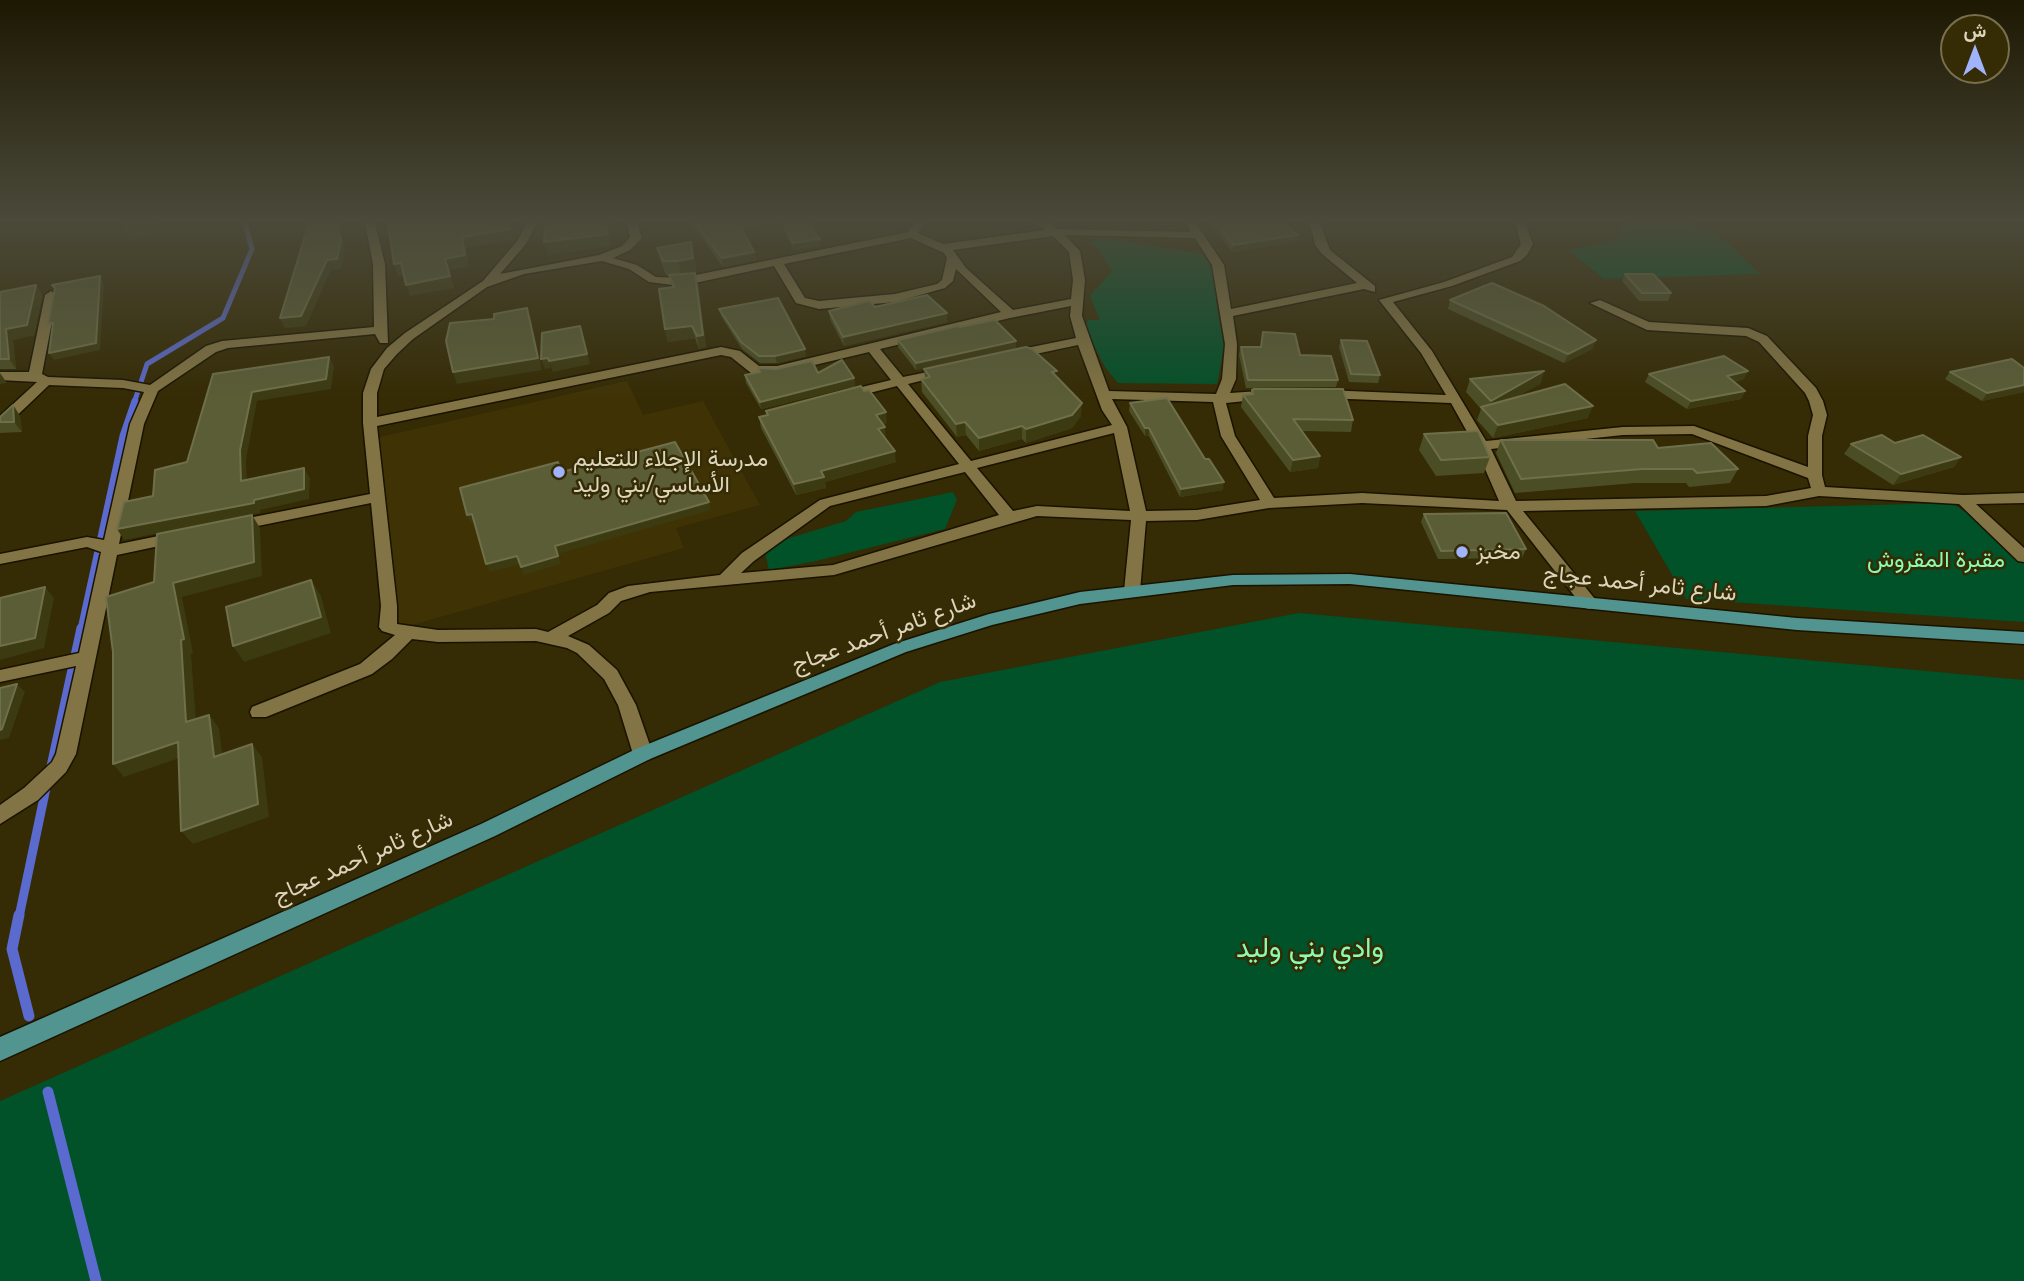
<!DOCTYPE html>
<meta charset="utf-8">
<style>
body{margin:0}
#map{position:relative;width:2024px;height:1281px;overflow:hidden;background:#352b04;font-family:"Open Sans",Vazirmatn,sans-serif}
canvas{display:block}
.north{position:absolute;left:1940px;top:14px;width:70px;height:70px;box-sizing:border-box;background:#352b04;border:2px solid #786f4e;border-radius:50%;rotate:0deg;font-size:19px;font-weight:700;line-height:28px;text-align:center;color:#dcd5bc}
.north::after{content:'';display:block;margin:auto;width:24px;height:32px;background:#a1b3fd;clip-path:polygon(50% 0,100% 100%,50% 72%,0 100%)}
</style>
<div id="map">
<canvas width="2024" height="1281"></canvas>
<div class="north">ش</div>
</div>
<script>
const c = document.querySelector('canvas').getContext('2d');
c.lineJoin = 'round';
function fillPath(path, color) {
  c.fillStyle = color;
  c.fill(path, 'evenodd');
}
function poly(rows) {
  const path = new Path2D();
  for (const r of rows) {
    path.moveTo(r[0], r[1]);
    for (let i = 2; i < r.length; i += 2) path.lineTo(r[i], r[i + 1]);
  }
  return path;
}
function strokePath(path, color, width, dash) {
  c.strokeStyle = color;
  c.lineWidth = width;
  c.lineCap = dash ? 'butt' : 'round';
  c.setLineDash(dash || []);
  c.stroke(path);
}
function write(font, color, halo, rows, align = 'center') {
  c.font = font + ' "Open Sans",Vazirmatn,sans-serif';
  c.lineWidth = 5;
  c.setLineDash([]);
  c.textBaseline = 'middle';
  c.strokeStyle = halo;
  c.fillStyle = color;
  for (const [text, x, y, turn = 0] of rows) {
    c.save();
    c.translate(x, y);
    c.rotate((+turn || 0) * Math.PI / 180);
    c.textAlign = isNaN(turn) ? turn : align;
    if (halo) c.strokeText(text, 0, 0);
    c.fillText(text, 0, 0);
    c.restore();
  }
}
const built = poly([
 [627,381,643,415,703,401,760,505,676,528,684,548,398,629,371,439]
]);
const green = poly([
 [1628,223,1690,223,1728,243,1760,274,1604,279,1568,250,1617,240,1622,225],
 [1101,237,1203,254,1216,275,1216,302,1224,346,1217,384,1118,383,1105,367,1085,327,1088,320,1100,320,1090,296,1112,271,1098,249,1089,243],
 [953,492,957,500,945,529,816,561,769,570,765,553,776,542,846,521,856,512],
 [1951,503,1996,531,2024,558,2024,622,1686,599,1635,511],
 [1299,613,2024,680,2024,1281,0,1281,0,1101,940,682]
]);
const streamFar3 = poly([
 [134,403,147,364,223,318,252,249,245,223]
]);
const streamFar2 = poly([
 [81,629,123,436,135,401]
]);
const streamFar1 = poly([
 [50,771,81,628],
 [19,917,47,783]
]);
const stream = poly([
 [19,915,12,949,29,1016],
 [48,1092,96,1281]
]);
const street = poly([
 [365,223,375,223,385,264,388,343,380,343,375,334,228,348,216,352,158,391,144,424,119,544,178,532,186,537,178,542,117,555,76,754,66,772,38,800,0,824,0,805,24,788,52,762,56,754,76,666,0,682,0,670,79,653,101,552,87,547,0,564,0,554,87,537,104,540,130,424,144,392,123,388,49,385,5,427,0,428,0,416,37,382,0,380,0,372,29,372,45,295,51,291,57,295,42,374,48,377,123,380,150,385,206,346,222,341,374,327,373,264,365,223],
 [527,223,537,223,526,244,500,274,599,255,622,246,630,237,627,223,637,223,642,238,630,250,613,258,637,265,656,277,681,278,908,232,914,223,924,223,918,233,943,244,1045,230,1036,223,1048,223,1058,229,1191,232,1186,223,1196,223,1224,265,1231,309,1357,283,1322,254,1315,245,1310,223,1320,223,1330,250,1375,286,1375,292,1364,289,1233,316,1237,344,1236,379,1230,393,1275,390,1282,394,1275,398,1226,403,1235,436,1274,498,1362,493,1499,501,1475,446,1451,403,1324,398,1317,394,1324,390,1446,395,1421,353,1379,300,1444,282,1512,257,1521,244,1515,223,1525,223,1533,244,1527,255,1520,261,1452,286,1393,302,1432,351,1486,441,1623,427,1694,426,1808,467,1808,436,1813,415,1809,401,1805,393,1759,342,1746,336,1647,330,1590,303,1600,300,1649,322,1748,328,1767,336,1816,388,1823,401,1827,415,1822,436,1822,475,1825,487,1963,495,2024,493,2024,503,1976,504,2024,548,2024,562,2018,561,1959,504,1819,496,1766,506,1523,511,1595,599,1597,603,1595,607,1589,609,1583,607,1507,510,1362,503,1269,508,1197,520,1146,521,1140,591,1132,597,1124,591,1131,520,1037,516,834,575,650,592,621,601,609,613,568,636,589,645,617,670,636,705,653,754,650,759,643,761,636,759,633,754,618,705,604,679,577,653,567,648,536,641,438,642,412,639,392,659,372,674,266,717,252,717,250,712,252,707,360,664,395,635,382,631,379,627,381,606,371,503,233,531,225,526,233,521,370,494,363,423,363,393,371,369,387,348,405,333,483,281,517,241,527,223],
 [1065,235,1195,238,1212,265,1225,344,1222,379,1216,394,1109,391,1082,316,1085,280,1080,251,1065,235],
 [1053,236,1069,252,1073,280,1071,299,1013,310,966,268,953,250,1053,236],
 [911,238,944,253,947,258,942,280,937,284,895,294,819,301,805,298,784,264,911,238],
 [602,261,629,269,649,282,681,286,774,266,796,303,819,309,895,302,945,288,953,281,956,269,1001,312,777,366,759,366,740,351,721,347,377,417,377,393,384,369,397,354,413,339,487,287,524,274,602,261],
 [1071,306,1070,316,1076,338,1012,351,1006,355,1012,359,1078,345,1102,410,1112,425,971,461,908,384,952,373,952,367,903,377,880,349,1010,318,1071,306],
 [869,352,891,380,837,393,837,399,842,400,897,386,959,464,820,500,742,553,720,575,628,586,609,593,597,605,548,632,536,629,438,630,397,624,397,606,377,426,721,355,731,357,751,373,777,374,869,352],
 [1112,399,1213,402,1221,436,1260,500,1197,510,1146,511,1127,427,1112,399],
 [1114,433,1130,511,1037,506,1013,511,977,468,1114,433],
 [1692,434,1808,478,1811,488,1766,496,1516,501,1491,449,1623,435,1692,434],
 [965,472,999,515,833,565,741,573,754,561,830,506,965,472]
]);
const primary = poly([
 [1350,574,1797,618,2024,632,2024,644,1797,630,1350,584,1233,585,1080,604,992,625,906,652,650,759,495,836,0,1061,0,1037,481,824,636,749,894,644,989,614,1080,592,1233,575,1350,574]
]);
const wall = poly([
 [691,223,785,223,741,228,754,252,756,260,723,267],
 [1211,223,1283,223,1298,235,1297,242,1232,252],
 [784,225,820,239,821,246,794,250,785,232],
 [657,248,694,256,696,272,691,273,695,273,698,285,706,347,699,349,695,338,668,342,665,329,672,287,669,275,672,275,666,275,661,262],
 [1625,274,1671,293,1668,301,1639,301,1622,281],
 [36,285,42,295,34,335,13,340,16,369,0,369,0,292],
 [1450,300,1596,340,1592,349,1564,363,1448,309],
 [875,307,947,313,947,322,844,346,830,319,829,311],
 [719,309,806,356,777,363,760,363,742,349,721,316],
 [960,327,1016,341,1016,348,916,370,898,347,898,340],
 [1341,340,1380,375,1378,383,1349,382,1339,347],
 [1241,347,1300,355,1338,380,1336,387,1246,388,1239,355],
 [758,368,818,373,854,378,855,386,761,409,746,383,745,375,759,372],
 [2024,368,2024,392,1982,401,1945,379,1950,372],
 [924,369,1056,377,1081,416,1072,428,1026,443,1022,439,979,451,966,435,957,437,922,392,921,379,925,378],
 [1544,371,1540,384,1514,398,1588,418,1493,438,1477,420,1481,409,1466,392,1470,379],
 [1649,374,1744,379,1734,382,1745,391,1741,399,1687,409,1645,382],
 [1252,390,1353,420,1351,432,1302,431,1320,456,1318,468,1290,472,1241,407,1243,395,1251,394],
 [1130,403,1205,459,1223,490,1180,497,1149,436,1145,436,1129,411],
 [13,405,20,416,22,432,0,433,0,417],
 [766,411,887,423,883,424,886,438,885,438,896,462,825,482,826,488,796,495,761,428,759,417,767,415],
 [1424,434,1490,457,1484,473,1436,476,1419,450],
 [1501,440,1658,448,1738,469,1730,483,1689,487,1686,483,1635,483,1515,493,1496,453],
 [1895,443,1961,457,1954,467,1893,485,1844,454,1851,444],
 [1424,514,1526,549,1522,558,1438,559,1421,522]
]);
const shadedWall = poly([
 [120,223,157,223,158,233,129,239],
 [337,223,339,223,345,251,341,269,331,270,306,326,285,328,280,318],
 [510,223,514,240,466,248,469,267,449,270,454,288,410,296,406,285,445,259,462,237],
 [606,223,612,223,606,224,611,246,548,255,544,242],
 [738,223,785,223,739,228],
 [1298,235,1297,242,1232,252,1233,245],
 [820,239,821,246,794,250,793,243],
 [691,242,696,272,681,275,678,261],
 [754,252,756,260,723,267,722,258],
 [401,263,406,275,398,276,394,264],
 [695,273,706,347,699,349,697,336],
 [100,276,104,283,100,350,54,360,49,353],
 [36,285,42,295,34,335,13,340,16,369,9,359,6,329],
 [527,308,531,320,542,370,457,384,453,372],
 [947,313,947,322,844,346,843,337],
 [580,326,590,364,553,372,549,361],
 [692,326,695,338,668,342,665,329],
 [1596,340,1592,349,1564,363,1568,354],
 [1016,341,1016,348,916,370,916,363],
 [805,349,806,356,777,363,775,356],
 [329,357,334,366,331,389,257,401,246,460,247,491,241,481,240,450,252,392],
 [548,358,551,368,545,369,541,359],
 [1544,371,1540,384,1486,414,1491,401],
 [1748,371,1744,379,1723,384,1727,376],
 [0,373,7,383,0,384],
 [854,378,855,386,761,409,760,402],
 [2024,385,2024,392,1982,401,1987,393],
 [1745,391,1741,399,1687,409,1691,401],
 [1082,403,1081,416,1072,428,1026,443,1026,429],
 [13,405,20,416,22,432,14,422],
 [1593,406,1588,418,1493,438,1498,425],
 [886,412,887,423,877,426,876,415],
 [965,422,966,435,957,437,956,424],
 [1022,426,1022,439,979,451,979,438],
 [885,427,886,438,879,440,878,429],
 [1145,428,1149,428,1149,436,1145,436],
 [895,451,896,462,825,482,826,488,796,495,794,484,821,471],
 [1320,456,1318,468,1290,472,1293,460],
 [1961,457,1954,467,1893,485,1901,474],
 [304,468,310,478,309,499,260,510,260,513,124,540,117,529,254,500],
 [1224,482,1223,490,1180,497,1181,489],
 [709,502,711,510,558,554,555,546],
 [472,514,475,522,471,523,467,515],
 [252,515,260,528,262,576,182,597,193,653,191,654,197,736,186,722,173,583],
 [517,556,521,564,490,572,486,564],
 [558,556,561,564,524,575,521,567],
 [311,580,321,596,331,633,244,662,233,646],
 [45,587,54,598,44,648,0,660,0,646],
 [17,684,25,692,9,738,0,740,0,730],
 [209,715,219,728,224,770,214,757],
 [178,742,188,755,124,777,113,764],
 [252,744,262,757,269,817,193,844,181,831]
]);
const building = poly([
 [309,223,337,223,341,241,337,259,327,260,301,316,280,318,309,223],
 [388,223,509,223,510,229,462,237,465,255,445,259,450,276,406,285,401,263,394,264,388,223],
 [545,223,606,223,608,234,544,242,545,223],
 [695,223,739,223,754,252,722,258,695,223],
 [798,223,808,223,820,239,793,243,784,225,798,223],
 [1217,223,1283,223,1298,235,1233,245,1217,223],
 [691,242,693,258,678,261,663,261,657,248,691,242],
 [695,273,703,335,697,336,692,326,665,329,659,289,674,287,669,275,695,273],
 [1625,274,1653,274,1671,293,1642,293,1625,274],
 [100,276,96,343,49,353,53,323,48,324,55,288,52,285,100,276],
 [1492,283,1544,306,1596,340,1568,354,1450,300,1492,283],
 [36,285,27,325,6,329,9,359,0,359,0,292,36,285],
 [927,295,947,313,843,337,829,311,869,301,875,307,927,295],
 [778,298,805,349,775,356,759,356,741,342,719,309,778,298],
 [527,308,538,358,453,372,446,341,450,323,494,319,494,314,527,308],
 [995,320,1016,341,916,363,898,340,958,326,960,327,995,320],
 [580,326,587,354,549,361,548,358,541,359,542,333,580,326],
 [1263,332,1295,334,1300,355,1331,356,1338,380,1248,380,1241,347,1261,347,1263,332],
 [1341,340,1367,341,1380,375,1351,374,1341,340],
 [1026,347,1032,349,1057,371,1052,372,1082,403,1072,415,1026,429,1022,426,979,438,965,422,956,424,921,379,930,377,924,369,1026,347],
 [1724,356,1748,371,1727,376,1745,391,1691,401,1649,374,1724,356],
 [329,357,326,379,252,392,240,450,241,481,304,468,304,489,254,500,254,503,117,529,124,502,153,496,155,470,187,462,213,374,329,357],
 [2012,359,2024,368,2024,385,1987,393,1950,372,2012,359],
 [842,360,854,378,760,402,745,375,760,372,758,368,776,369,812,361,818,373,842,360],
 [1544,371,1491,401,1470,379,1544,371],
 [1565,384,1593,406,1498,425,1481,407,1565,384],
 [861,386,864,391,869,390,886,412,876,415,885,427,878,429,895,451,821,471,824,477,794,484,759,417,768,415,766,411,861,386],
 [1254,389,1343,389,1353,420,1293,419,1320,456,1293,460,1243,395,1253,394,1252,390,1254,389],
 [1167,398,1205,459,1209,459,1224,482,1181,489,1149,428,1145,428,1130,403,1167,398],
 [13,405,14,422,0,422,0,417,13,405],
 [1478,431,1490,457,1441,460,1424,434,1478,431],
 [1882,435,1895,443,1923,435,1961,457,1901,474,1851,444,1882,435],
 [1501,440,1653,440,1658,448,1711,443,1738,469,1697,473,1693,469,1642,469,1521,479,1501,440],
 [675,442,709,502,555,546,558,556,521,567,517,556,486,564,472,514,467,515,460,488,558,462,562,472,675,442],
 [1506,513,1526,549,1441,551,1424,514,1506,513],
 [252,515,254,562,173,583,184,639,181,640,186,722,209,715,214,757,252,744,258,804,181,831,178,742,113,764,113,652,106,597,154,582,157,534,252,515],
 [311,580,321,617,233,646,226,607,311,580],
 [45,587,35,638,0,646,0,598,45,587],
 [17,684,2,729,0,730,0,688,17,684]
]);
const markers = [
 [559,472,7,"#a1b3fd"],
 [1462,552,7,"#a1b3fd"]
];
const poiNames = [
 ["مدرسة الإجلاء للتعليم",573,459],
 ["الأساسي/بني وليد",573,485],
 ["مخبز",1476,552]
];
const parkNames = [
 ["مقبرة المقروش",1936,560]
];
const streetNames = [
 ["شارع ثامر أحمد عجاج",1640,584,6],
 ["شارع ثامر أحمد عجاج",884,633,-20],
 ["شارع ثامر أحمد عجاج",363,858,-24]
];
const nearParknames = [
 ["وادي بني وليد",1310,949]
];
fillPath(built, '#3f3305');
fillPath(green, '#015129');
strokePath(streamFar3, '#5a6ace', 5);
strokePath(streamFar2, '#5a6ace', 7);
strokePath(streamFar1, '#5a6ace', 9);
strokePath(stream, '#5a6ace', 11);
strokePath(street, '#1a1300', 3);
strokePath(primary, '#1a1300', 3);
fillPath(street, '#827444');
fillPath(primary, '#52948f');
fillPath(wall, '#4b4e25');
fillPath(shadedWall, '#3c3a11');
fillPath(building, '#5b5d36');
strokePath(building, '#6f704b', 2);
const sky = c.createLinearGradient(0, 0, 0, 402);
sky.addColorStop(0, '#1d1802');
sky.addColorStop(0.55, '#4b4a3a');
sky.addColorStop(1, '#4b4a3a00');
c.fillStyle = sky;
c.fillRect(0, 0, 2024, 402);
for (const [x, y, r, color] of markers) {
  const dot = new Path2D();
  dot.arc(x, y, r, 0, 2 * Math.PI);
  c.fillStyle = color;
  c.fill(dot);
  strokePath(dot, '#352b04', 2.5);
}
write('23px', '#dcd5bc', '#352b04', poiNames, 'left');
write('23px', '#8afcb1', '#352b04', parkNames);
write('23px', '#dcd5bc', '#352b04', streetNames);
write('28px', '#8afcb1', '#352b04', nearParknames);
</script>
